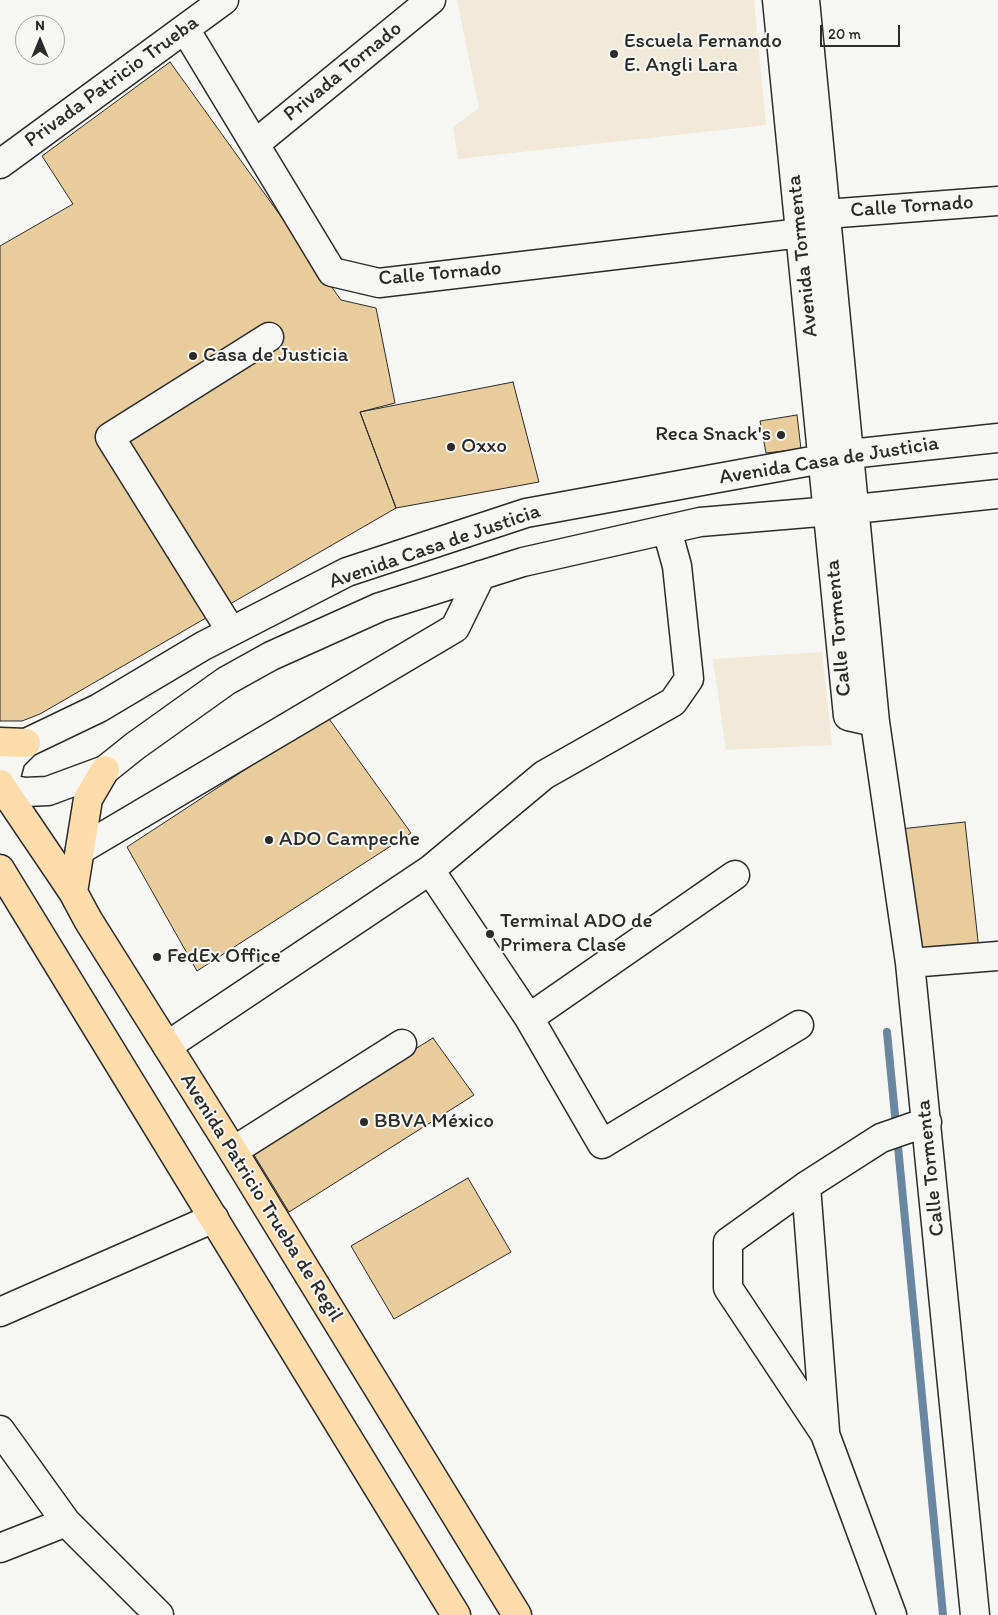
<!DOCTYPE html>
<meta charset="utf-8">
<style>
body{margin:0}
#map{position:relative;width:998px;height:1615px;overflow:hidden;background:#f6f6f2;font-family:Itim,sans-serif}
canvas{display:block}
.north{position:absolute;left:15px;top:15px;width:50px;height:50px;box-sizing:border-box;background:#f6f6f2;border:1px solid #a5a5a2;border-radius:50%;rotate:0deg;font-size:14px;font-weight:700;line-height:20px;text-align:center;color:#2b2b2b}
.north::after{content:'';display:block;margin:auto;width:18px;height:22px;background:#2b2b2b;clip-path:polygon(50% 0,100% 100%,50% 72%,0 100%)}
.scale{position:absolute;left:820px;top:25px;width:80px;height:22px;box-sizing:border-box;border:2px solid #2b2b2b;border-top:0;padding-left:6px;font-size:15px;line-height:18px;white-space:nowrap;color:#2b2b2b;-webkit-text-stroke:4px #f6f6f2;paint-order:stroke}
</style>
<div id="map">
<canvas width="998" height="1615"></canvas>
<div class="north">N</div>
<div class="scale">20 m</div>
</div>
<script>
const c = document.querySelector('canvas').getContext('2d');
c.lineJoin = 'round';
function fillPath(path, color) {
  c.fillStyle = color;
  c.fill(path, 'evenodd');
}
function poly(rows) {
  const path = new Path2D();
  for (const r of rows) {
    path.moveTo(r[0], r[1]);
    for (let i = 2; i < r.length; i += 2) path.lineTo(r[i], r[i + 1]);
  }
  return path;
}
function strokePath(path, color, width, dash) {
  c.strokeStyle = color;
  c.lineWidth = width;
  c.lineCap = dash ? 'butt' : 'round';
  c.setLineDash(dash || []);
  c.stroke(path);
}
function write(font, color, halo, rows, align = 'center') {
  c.font = font + ' Itim,sans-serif';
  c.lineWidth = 4;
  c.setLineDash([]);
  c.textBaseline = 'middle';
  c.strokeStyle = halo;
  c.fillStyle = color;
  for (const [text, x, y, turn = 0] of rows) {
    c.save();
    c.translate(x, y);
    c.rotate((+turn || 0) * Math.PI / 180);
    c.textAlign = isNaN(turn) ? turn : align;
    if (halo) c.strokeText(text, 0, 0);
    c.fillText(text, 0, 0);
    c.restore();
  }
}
const built = poly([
 [457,0,754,0,766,125,458,159,453,127,479,108],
 [822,652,832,745,726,750,713,659]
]);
const stream = poly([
 [887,1032,943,1615]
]);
const building = poly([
 [170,62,341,300,376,308,395,403,360,412,396,508,40,714,22,721,0,721,0,246,73,204,42,156,170,62],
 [513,382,539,482,396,508,360,412,513,382],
 [797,415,801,449,766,453,760,421,797,415],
 [327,716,411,833,197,971,127,847,327,716],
 [965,822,979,950,915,957,900,829,965,822],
 [433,1038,474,1095,289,1212,251,1150,433,1038],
 [468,1178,511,1252,394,1319,351,1246,468,1178]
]);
const minor = poly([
 [777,0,848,716,875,722],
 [805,0,875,722,910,963,975,1615],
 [185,29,332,272,379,283,801,233],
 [255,144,431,0],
 [0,164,224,0],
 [826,214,998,201],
 [998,438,850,454,526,513,347,572,203,646,99,708,26,743,11,758,3,788,25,792,48,791,105,770,135,746,226,681,271,656,380,607,523,562,700,522,855,509,998,494],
 [231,631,110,437,269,337],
 [80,850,455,628,481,575],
 [430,870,529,1018,602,1144,799,1025],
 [910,963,998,956],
 [529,1018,735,875],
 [167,1046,430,870,544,775,673,702,689,679,677,566,667,530],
 [233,1151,402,1044],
 [806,1186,825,1431],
 [0,1312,214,1218],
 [0,1430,66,1522,159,1615],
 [0,1548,66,1522],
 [892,1615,825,1434,728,1288,728,1242,806,1186,881,1138,927,1122]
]);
const major = poly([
 [0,742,26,743],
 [0,784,73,892,88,920,233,1151,517,1615],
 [0,869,456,1615],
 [73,892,88,799,105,770]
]);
const markers = [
 [614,54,5,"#2b2b2b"],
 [193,356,5,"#2b2b2b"],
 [781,435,5,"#2b2b2b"],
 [451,447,5,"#2b2b2b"],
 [269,840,5,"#2b2b2b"],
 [490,934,5,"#2b2b2b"],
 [157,957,5,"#2b2b2b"],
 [364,1122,5,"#2b2b2b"]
];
const poiNames = [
 ["Escuela Fernando",624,42],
 ["E. Angli Lara",624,66],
 ["Casa de Justicia",203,356],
 ["Reca Snack's",771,435,"right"],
 ["Oxxo",461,447],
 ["ADO Campeche",279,840],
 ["Terminal ADO de",500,922],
 ["Primera Clase",500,946],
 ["FedEx Office",167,957],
 ["BBVA México",374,1122]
];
const streetNames = [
 ["Privada Tornado",343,72,-39],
 ["Privada Patricio Trueba",112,82,-36],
 ["Calle Tornado",912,207,-4],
 ["Avenida Tormenta",803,256,-96],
 ["Calle Tornado",440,274,-5],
 ["Avenida Casa de Justicia",829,461,-9],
 ["Avenida Casa de Justicia",435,547,-19],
 ["Calle Tormenta",839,628,-95],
 ["Calle Tormenta",931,1168,-96],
 ["Avenida Patricio Trueba de Regil",261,1198,58]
];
fillPath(built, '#f2e9d8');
strokePath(stream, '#6987a1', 8);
fillPath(building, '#e8cc9c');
strokePath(building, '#2b2b2b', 1);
strokePath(minor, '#2b2b2b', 31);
strokePath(major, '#2b2b2b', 31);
strokePath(minor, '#f6f6f2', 28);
strokePath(major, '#fddcac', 28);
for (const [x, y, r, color] of markers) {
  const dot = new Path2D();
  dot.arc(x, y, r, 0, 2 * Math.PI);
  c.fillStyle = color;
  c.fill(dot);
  strokePath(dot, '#f6f6f2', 2);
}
write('21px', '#2b2b2b', '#f6f6f2', poiNames, 'left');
write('21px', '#2b2b2b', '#f6f6f2', streetNames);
</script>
